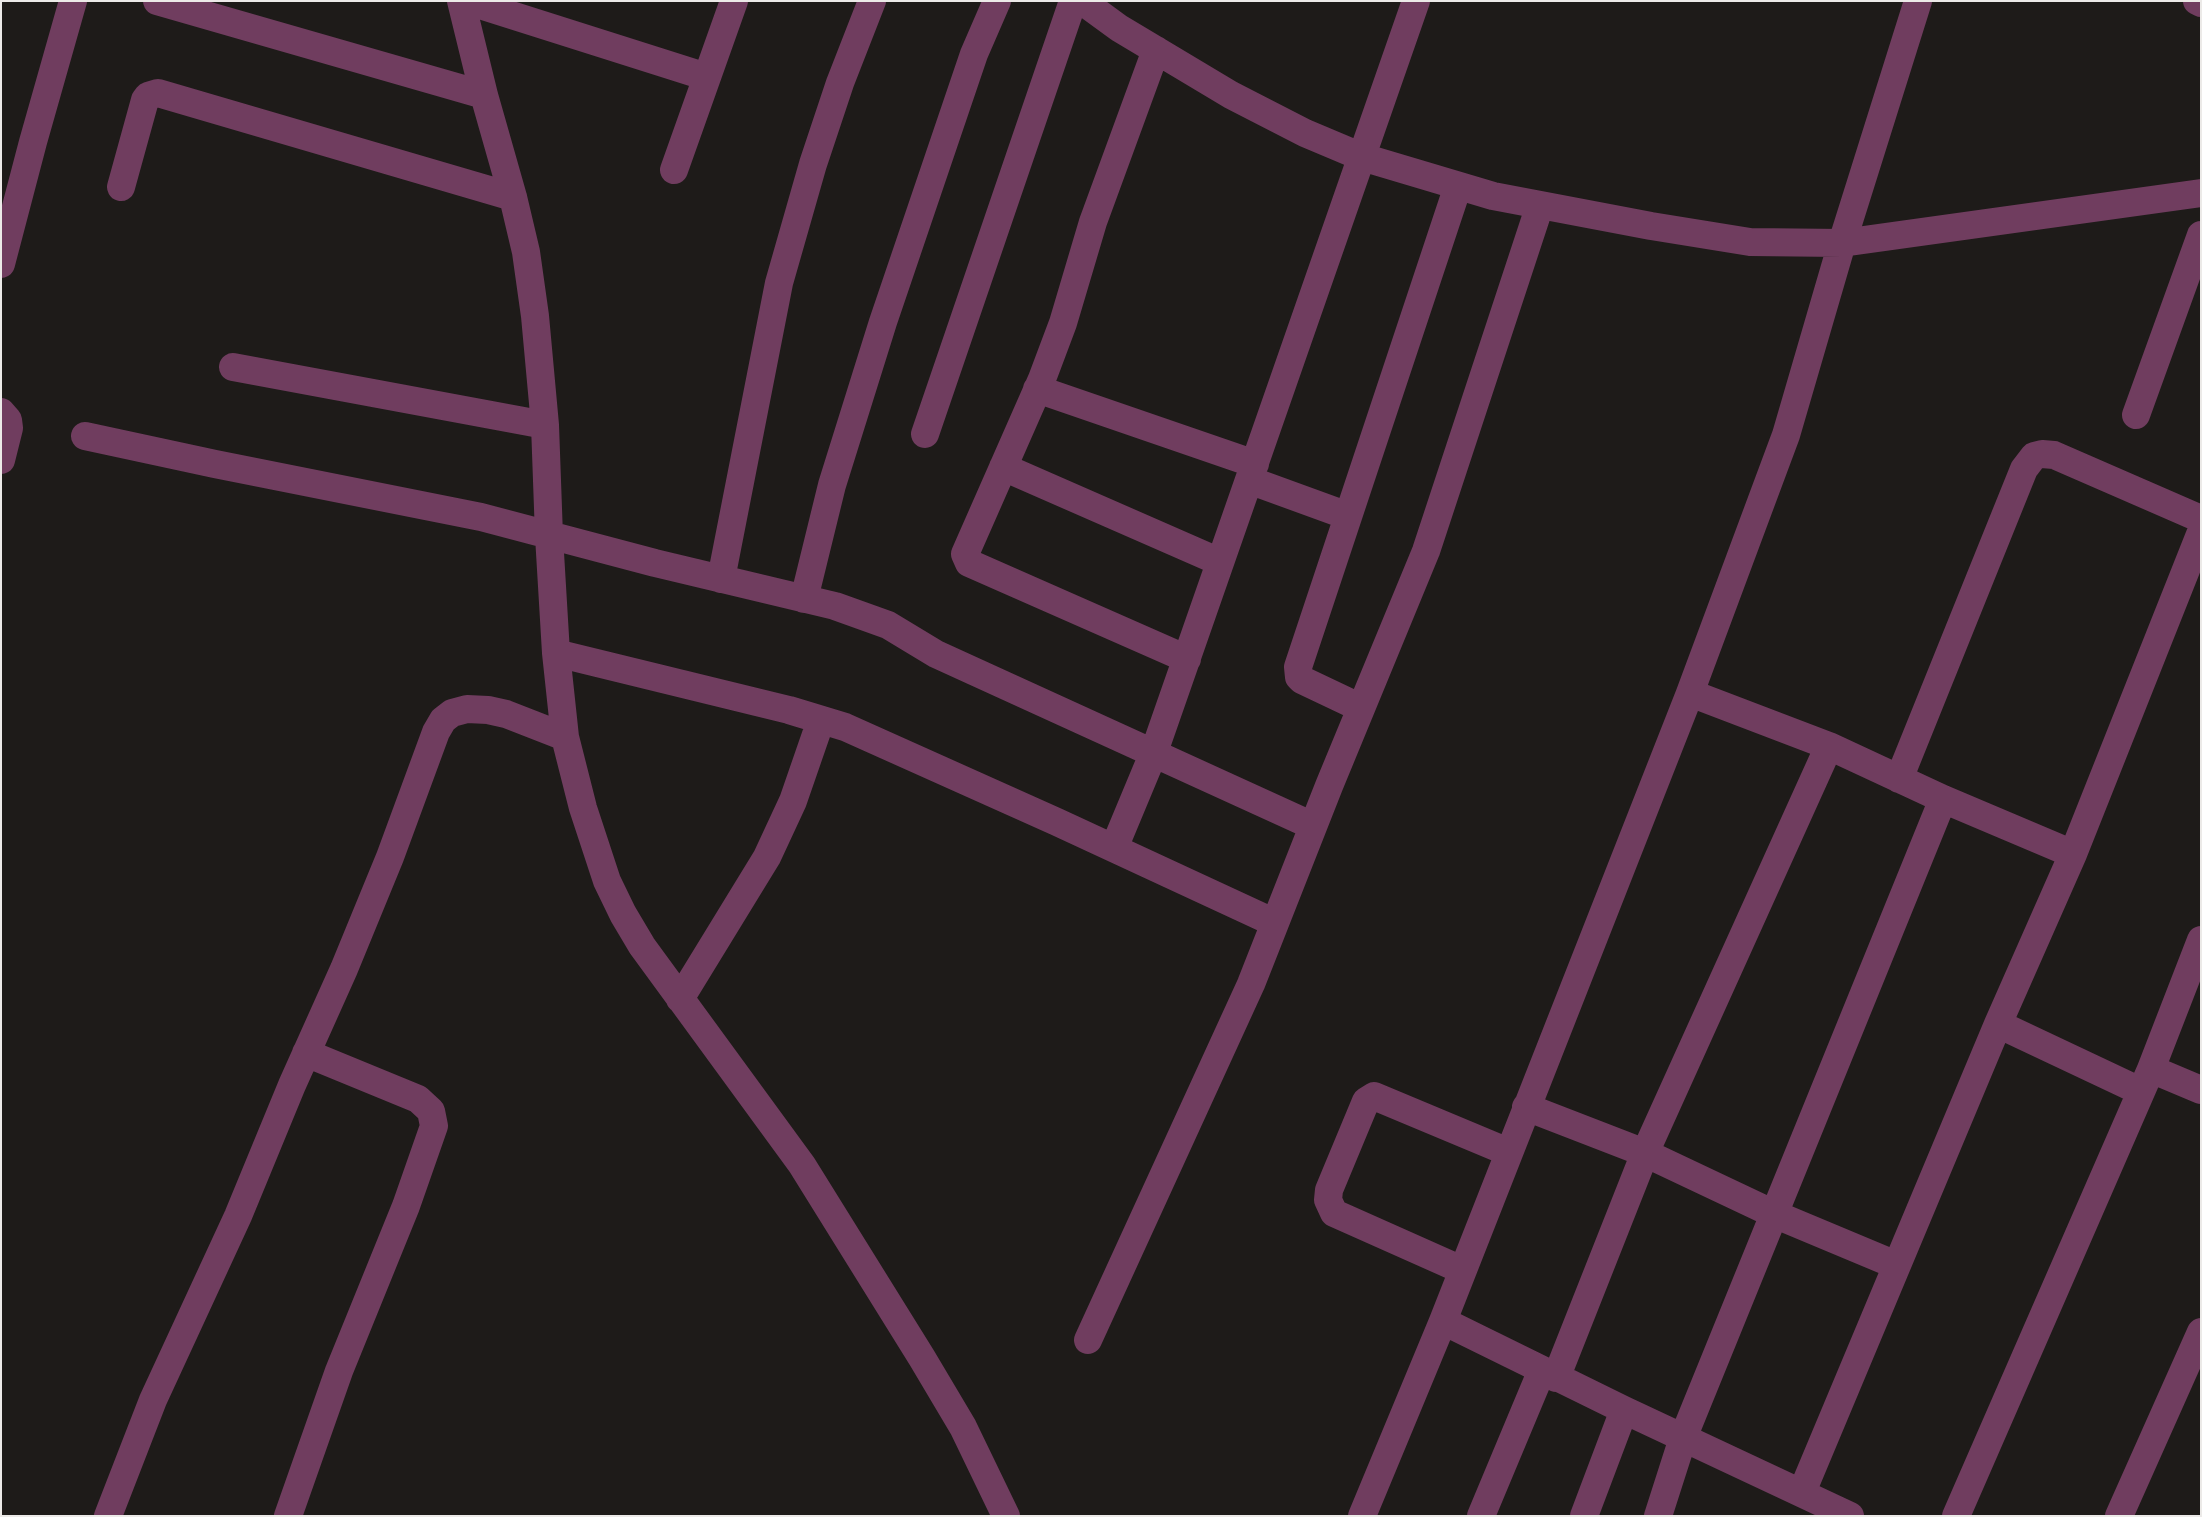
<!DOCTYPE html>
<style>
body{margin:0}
#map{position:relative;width:2202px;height:1517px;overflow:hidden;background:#1e1b19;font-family:"Public Sans",sans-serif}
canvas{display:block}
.frame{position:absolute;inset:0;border:2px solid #eceae8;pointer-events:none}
</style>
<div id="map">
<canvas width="2202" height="1517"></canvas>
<div class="frame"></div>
</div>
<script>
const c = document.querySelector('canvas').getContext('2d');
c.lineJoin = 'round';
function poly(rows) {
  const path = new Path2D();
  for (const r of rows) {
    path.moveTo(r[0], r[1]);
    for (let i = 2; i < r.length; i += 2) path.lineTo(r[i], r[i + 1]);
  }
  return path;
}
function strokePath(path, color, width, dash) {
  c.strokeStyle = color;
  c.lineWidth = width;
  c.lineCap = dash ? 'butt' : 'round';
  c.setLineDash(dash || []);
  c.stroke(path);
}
const minor = poly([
 [157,1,484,95],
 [461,1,484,95,513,197,526,252,535,316,545,425,549,536,556,653,565,737,583,808,607,881,623,914,642,946,802,1165,922,1358,963,1427,1006,1516],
 [467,1,707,77],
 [1082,1,1119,28,1231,95,1305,133,1362,157,1493,196,1651,226,1750,242,1842,243,2201,193],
 [2197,1,2201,3],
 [1156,50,1093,222,1063,323,1042,379,965,554,969,563,1187,659],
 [674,170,734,1],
 [121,187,145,100,148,96,158,93,513,197],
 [1,264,33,142,73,1],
 [233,367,545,425],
 [1037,389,1255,464],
 [1,412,8,420,9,428,1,460],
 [2136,415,2201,235],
 [925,434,1073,1],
 [85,436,215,464,481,517,655,563,835,606,888,625,936,654,1313,826],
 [1003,467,1220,562],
 [1249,480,1348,516],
 [721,579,779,283,813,164,840,83,872,1],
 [804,599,832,485,883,322,974,54,997,1],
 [556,653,789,710,845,727,1057,822,1275,923],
 [1690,693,1829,746,1943,799,2073,854],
 [1361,708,1302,680,1299,677,1298,667,1458,186],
 [1899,779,2024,469,2034,456,2042,454,2054,455,2201,519],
 [1114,848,1154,752,1416,1],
 [680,999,767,857,793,801,821,720],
 [1998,1024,2140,1091],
 [2151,1069,2201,1090],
 [1526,1107,1645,1153,1774,1214,1896,1265],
 [1462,1270,1334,1213,1328,1200,1329,1190,1366,1101,1374,1096,1508,1152],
 [1443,1321,1624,1410,1850,1516],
 [1088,1340,1251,984,1329,786,1426,551,1540,205],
 [1556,1378,1645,1153,1829,746],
 [1802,1492,1998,1024,2073,854,2201,532],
 [108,1516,153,1400,238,1216,292,1085,344,969,390,857,436,732,443,720,452,713,467,709,488,710,506,714,565,737],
 [288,1516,339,1371,406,1206,434,1126,431,1111,418,1099,306,1053],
 [1362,1516,1443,1321,1690,693,1786,435,1842,243,1918,1],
 [1481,1516,1542,1370],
 [1584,1516,1624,1410],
 [1658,1516,1683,1438,1943,799],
 [1956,1516,2151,1069,2201,940],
 [2119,1516,2201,1332]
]);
strokePath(minor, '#703d5f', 28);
</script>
